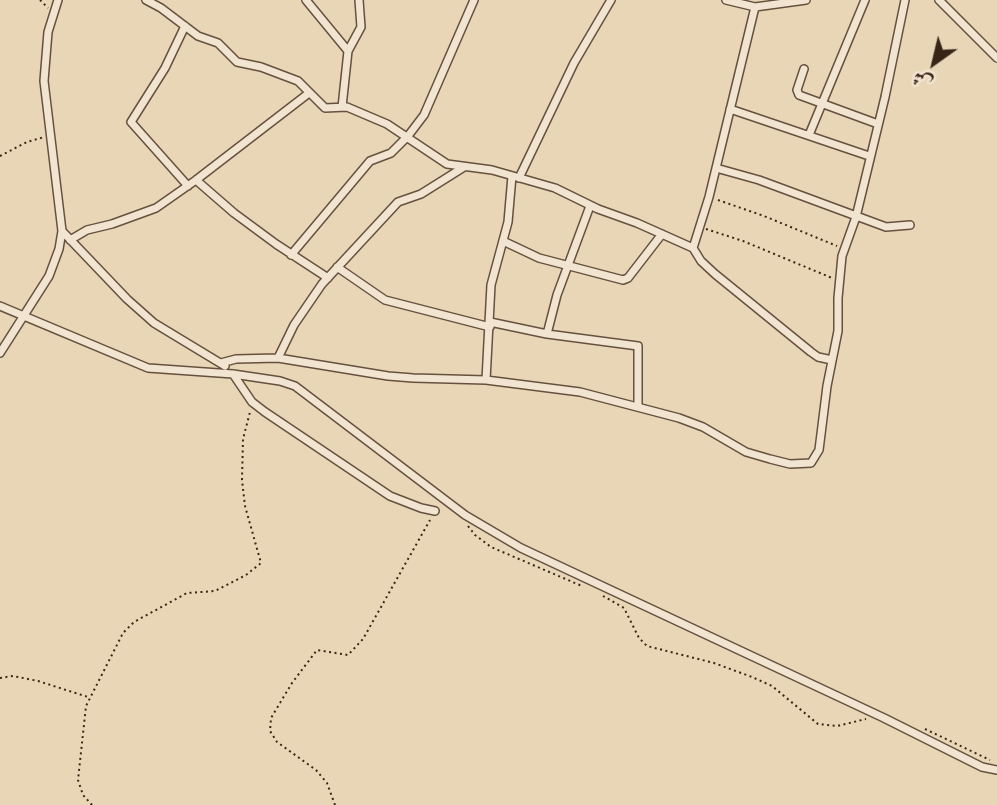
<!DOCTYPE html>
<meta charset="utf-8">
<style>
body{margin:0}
#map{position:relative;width:997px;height:805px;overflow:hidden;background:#e9d6b7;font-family:"Libre Caslon Text",Amiri,serif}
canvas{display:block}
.north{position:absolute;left:899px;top:28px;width:70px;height:70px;-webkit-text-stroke:5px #f1e4d0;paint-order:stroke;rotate:214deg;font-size:19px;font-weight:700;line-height:28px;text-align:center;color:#392516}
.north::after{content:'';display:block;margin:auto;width:24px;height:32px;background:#392516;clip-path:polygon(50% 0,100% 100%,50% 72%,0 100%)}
</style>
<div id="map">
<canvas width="997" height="805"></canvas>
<div class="north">ش</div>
</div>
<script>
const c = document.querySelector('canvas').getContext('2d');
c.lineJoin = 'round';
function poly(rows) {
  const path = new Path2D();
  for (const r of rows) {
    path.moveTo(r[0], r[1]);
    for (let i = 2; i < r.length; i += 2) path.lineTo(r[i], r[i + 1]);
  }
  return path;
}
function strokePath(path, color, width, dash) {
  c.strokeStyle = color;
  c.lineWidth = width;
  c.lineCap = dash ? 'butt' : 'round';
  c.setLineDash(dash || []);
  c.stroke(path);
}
const path = poly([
 [40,0,48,8],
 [0,156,27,142,44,137],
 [718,200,764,216,837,246],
 [706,229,743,241,832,278],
 [468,526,475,535,491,547,582,586],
 [603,596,624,608,639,638,647,646,714,663,752,677,772,686,818,724,837,726,866,719],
 [0,678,13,676,38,681,88,697],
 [925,729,990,760],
 [92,805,83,795,78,780,86,706,123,633,134,622,187,593,215,591,246,575,261,563,245,506,242,480,243,439,250,412],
 [335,805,327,783,316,770,277,742,270,731,271,718,292,683,317,650,348,655,363,639,430,520]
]);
const street = poly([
 [146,0,161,8,198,36,218,43,237,62,261,67,298,81,325,108,347,107,387,124,447,164,492,170,555,188,598,209,637,223,693,248],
 [306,0,348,51,342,107],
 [726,0,755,7,806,0],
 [939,0,997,58],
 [755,7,709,197,693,248,701,261,715,274,811,352,818,357,832,360],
 [185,26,165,68,131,122,188,186],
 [348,51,361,27,359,0],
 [804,69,797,90,799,95,878,124],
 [730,109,869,156],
 [809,135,865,0],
 [716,168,759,180,886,227,910,225],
 [519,178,574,63,611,0],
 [196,180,234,213,276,244,328,278],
 [62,231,127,299,154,323,225,366],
 [70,240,87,230,112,224,156,208,196,180,309,93],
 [503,241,539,258,623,280,628,278,662,234],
 [291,255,370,161,391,153,408,136,424,115,474,0],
 [337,267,385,300,490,327],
 [0,306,148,368,233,374,280,381,295,386,465,515,521,548,884,718,982,767,997,770],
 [490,322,547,334,638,346,638,406],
 [547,334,557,295,590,206],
 [0,353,49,276,59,249,62,231,44,81,48,32,58,0],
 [278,358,294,325,322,284,398,202,421,194,464,167],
 [221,363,236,359,278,358,388,376,413,378,486,380,580,392,679,418,703,427,746,452,770,459,790,464,811,463,819,450,827,386,838,331,838,298,842,256,856,217,885,97,905,0],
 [233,374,252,402,265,412,390,496,421,508,435,511],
 [486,380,491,285,508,222,512,176]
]);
strokePath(street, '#65513e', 10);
strokePath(path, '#392516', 2, [2, 3.5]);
strokePath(street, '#f1e4d0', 7);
</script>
